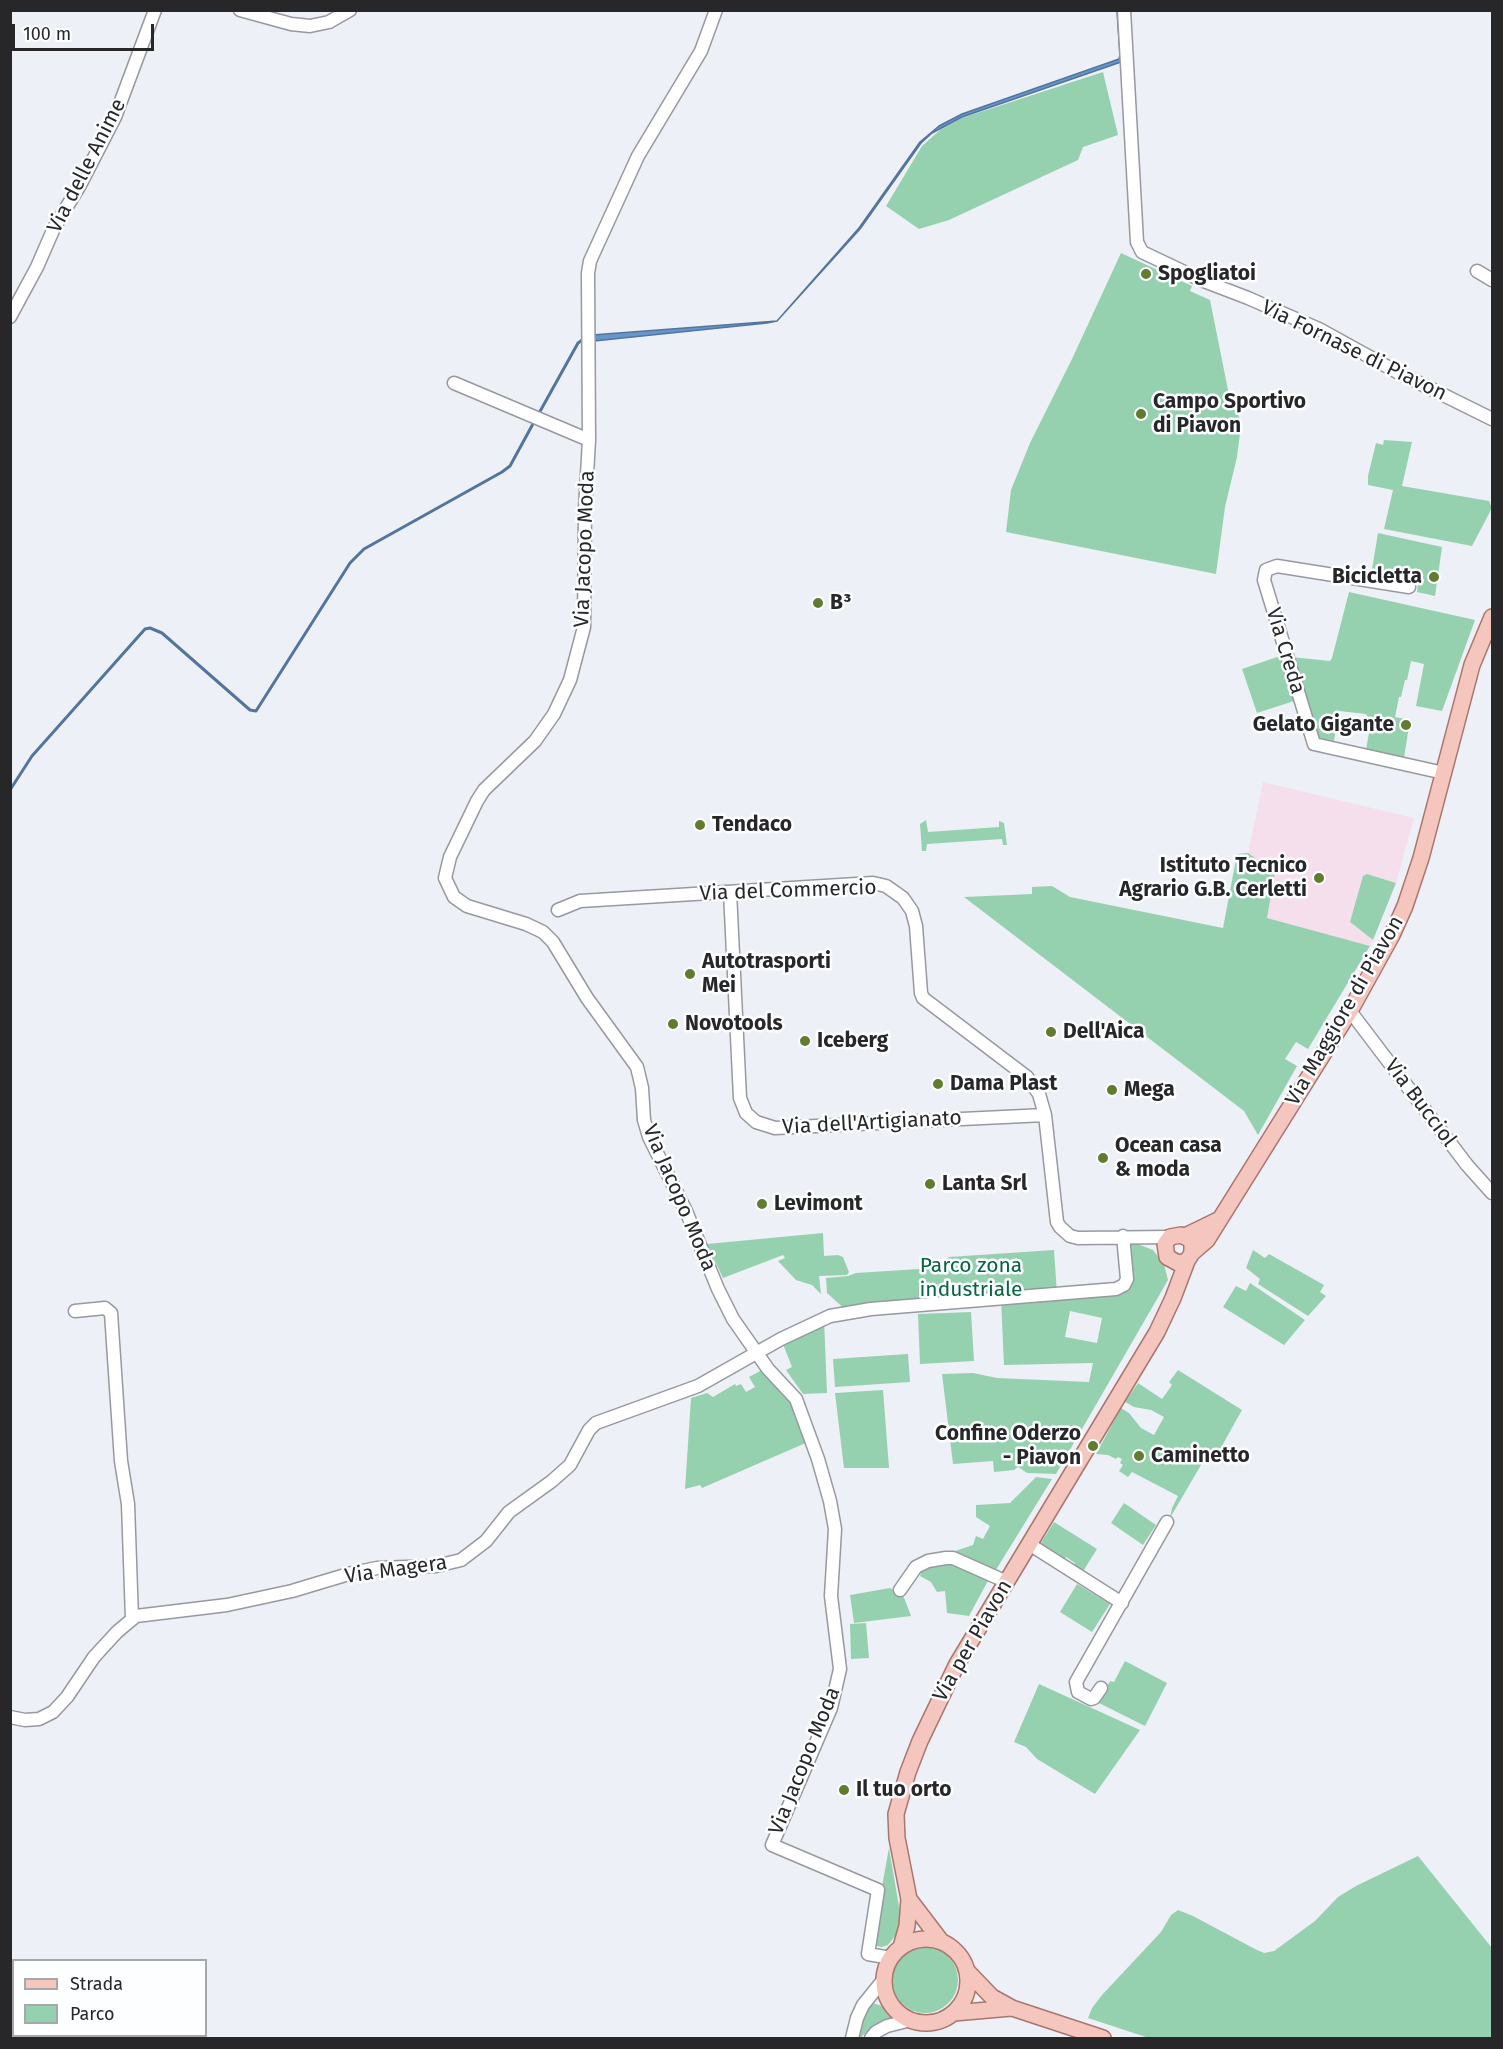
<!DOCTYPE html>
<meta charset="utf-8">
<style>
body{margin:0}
#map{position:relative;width:1503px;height:2049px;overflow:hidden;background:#eef0f7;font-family:"Fira Sans",sans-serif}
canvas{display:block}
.frame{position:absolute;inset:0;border:12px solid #27272a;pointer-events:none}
.legend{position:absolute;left:12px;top:1959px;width:195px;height:78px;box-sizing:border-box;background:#fdfeff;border:2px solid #a7a8aa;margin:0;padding:8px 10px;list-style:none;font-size:18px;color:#27272a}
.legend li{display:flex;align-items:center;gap:12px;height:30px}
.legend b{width:30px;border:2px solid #a7a8aa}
.scale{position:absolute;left:12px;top:24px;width:142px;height:27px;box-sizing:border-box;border:3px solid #27272a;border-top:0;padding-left:8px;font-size:18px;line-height:21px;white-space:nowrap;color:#27272a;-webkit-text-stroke:4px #fdfeff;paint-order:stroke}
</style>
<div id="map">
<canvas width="1503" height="2049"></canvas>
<div class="frame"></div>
<ul class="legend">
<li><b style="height:8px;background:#f5c6be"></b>Strada</li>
<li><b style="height:16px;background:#95d1ae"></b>Parco</li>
</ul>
<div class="scale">100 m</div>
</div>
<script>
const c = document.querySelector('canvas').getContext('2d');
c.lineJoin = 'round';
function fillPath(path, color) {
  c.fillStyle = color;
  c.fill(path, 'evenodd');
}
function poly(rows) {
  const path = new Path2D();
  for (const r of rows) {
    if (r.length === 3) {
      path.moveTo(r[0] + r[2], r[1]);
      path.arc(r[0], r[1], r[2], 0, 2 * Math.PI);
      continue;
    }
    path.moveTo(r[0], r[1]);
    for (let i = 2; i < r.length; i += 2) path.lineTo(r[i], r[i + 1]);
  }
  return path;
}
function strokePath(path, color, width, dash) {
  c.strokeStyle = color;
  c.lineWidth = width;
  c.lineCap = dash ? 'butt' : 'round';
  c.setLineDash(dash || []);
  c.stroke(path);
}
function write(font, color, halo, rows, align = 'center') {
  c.font = font + ' "Fira Sans",sans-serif';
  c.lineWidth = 5;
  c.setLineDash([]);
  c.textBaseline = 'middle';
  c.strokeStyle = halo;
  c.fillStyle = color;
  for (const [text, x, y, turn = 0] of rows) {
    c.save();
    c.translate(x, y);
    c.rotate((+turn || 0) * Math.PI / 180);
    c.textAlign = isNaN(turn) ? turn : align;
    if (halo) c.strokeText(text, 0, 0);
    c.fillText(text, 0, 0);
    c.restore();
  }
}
const education = poly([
 [1263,782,1414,818,1396,883,1367,874,1350,922,1373,940,1370,946,1266,918,1275,872,1248,853]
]);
const green = poly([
 [1103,72,1118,135,1083,147,1078,160,949,220,919,229,886,206,922,146,940,130,962,118],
 [1121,253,1192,286,1190,291,1210,300,1229,395,1232,394,1239,417,1240,433,1237,457,1225,507,1216,574,1006,532,1011,490,1030,443,1072,359],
 [1384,440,1412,442,1402,486,1489,501,1492,508,1472,546,1384,529,1393,490,1368,485,1368,476,1376,443,1383,445],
 [1378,533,1442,547,1435,596,1417,592,1419,576,1404,574,1403,579,1371,575],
 [1349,592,1475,620,1442,711,1416,706,1424,664,1411,661,1407,680,1405,680,1401,697,1399,697,1395,717,1410,720,1404,758,1366,750,1371,721,1366,714,1339,711,1334,741,1319,738,1291,657,1330,661,1332,658],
 [1280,656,1294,701,1257,713,1242,669],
 [926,820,928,832,999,827,999,821,1004,823,1007,845,1003,845,1002,839,927,844,926,851,922,851,920,824],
 [1248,853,1275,872,1267,918,1370,946,1308,1049,1296,1042,1285,1059,1297,1066,1258,1135,1244,1111,964,897,1032,894,1032,887,1052,886,1070,897,1223,928,1237,854],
 [1367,874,1396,883,1373,940,1350,922,1363,876],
 [823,1233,824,1256,838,1255,843,1257,849,1272,847,1275,819,1276,821,1294,812,1285,796,1280,778,1261,785,1258,783,1255,723,1278,707,1244],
 [1124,1242,1135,1243,1153,1250,1164,1264,1168,1280,1056,1474,1027,1473,1018,1467,1014,1470,994,1472,993,1461,953,1464,942,1374,973,1373,997,1378,1089,1382,1093,1363,1004,1365,1001,1299,848,1312,827,1293,826,1278,848,1276,856,1273,935,1268,949,1257,1054,1250,1057,1294,1124,1285],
 [1070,1311,1102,1318,1097,1343,1065,1337],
 [1253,1250,1265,1258,1269,1254,1324,1285,1320,1292,1326,1296,1308,1316,1258,1284,1260,1279,1246,1268],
 [1250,1283,1305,1320,1284,1345,1223,1307,1236,1286,1246,1291],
 [971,1312,974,1361,920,1364,918,1314],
 [824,1319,827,1393,803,1394,786,1370,792,1367,781,1339],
 [908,1354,910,1382,835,1387,833,1359],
 [762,1370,786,1391,808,1442,702,1488,700,1485,685,1489,691,1398,707,1393,713,1397,735,1384,736,1386,741,1384,746,1392,755,1387,749,1377],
 [1178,1370,1242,1410,1218,1453,1208,1453,1170,1518,1172,1508,1178,1496,1132,1472,1128,1477,1119,1471,1123,1465,1120,1463,1122,1459,1118,1457,1116,1459,1108,1455,1096,1454,1121,1408,1129,1413,1141,1428,1154,1435,1164,1417,1151,1410,1134,1407,1125,1402,1138,1383,1162,1399,1172,1385,1169,1382],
 [883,1390,889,1468,844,1468,835,1393],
 [1036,1477,1052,1479,994,1573,955,1551,973,1545,976,1536,983,1539,990,1526,976,1517,976,1505,1010,1503],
 [1124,1503,1156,1525,1143,1545,1111,1523],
 [1054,1522,1097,1549,1082,1573,1073,1568,1075,1563,1066,1557,1063,1562,1039,1546],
 [942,1558,991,1575,969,1616,947,1613,945,1591,937,1592,931,1582,920,1576,925,1563],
 [1077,1584,1110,1604,1092,1632,1060,1612],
 [890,1588,903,1595,911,1616,854,1623,850,1595],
 [866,1623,869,1658,851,1659,850,1624],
 [1125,1661,1167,1683,1145,1726,1099,1703,1110,1681,1114,1682],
 [1039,1684,1140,1730,1095,1794,1037,1759,1026,1747,1014,1742],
 [889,1848,901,1918,896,1935,888,1945,882,1947,877,1946,872,1941],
 [1418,1856,1492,1948,1492,2038,1149,2038,1088,2018,1092,2008,1102,1995,1161,1932,1171,1915,1178,1910,1193,1916,1255,1949,1264,1953,1274,1951,1315,1921,1338,1897,1356,1886],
 [925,1980,33],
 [873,2003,882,2006,893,2018,876,2024,860,2038,854,2038,868,2006]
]);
const water = poly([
 [1117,11,1124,11,1121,62,962,117,932,133,921,143,860,229,777,321,767,323,594,341,592,335,777,321,859,228,920,142,939,126,962,114,1119,59,1120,55,1117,11]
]);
const stream = poly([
 [538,415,578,343,585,338],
 [10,790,32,756,145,629,150,628,162,633,250,710,256,711,350,563,364,549,502,472,510,466,534,422]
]);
const minor = poly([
 [240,10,291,24,310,26,329,22,350,10],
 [716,10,701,51,638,156,590,261,588,273,589,440,585,509,584,627,570,680,554,714,535,741,484,790,477,801,450,857,445,878,454,897,467,906,526,924,543,932,553,942,587,998,637,1067,642,1088,644,1120,649,1137,686,1211,718,1289,733,1319,768,1369,796,1399,818,1459,830,1501,835,1529,831,1596,840,1669,831,1708,772,1845,878,1890,868,1954,891,1958],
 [1124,10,1137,242,1142,252,1201,280,1248,298,1319,329,1397,372,1492,419],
 [1477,271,1492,280],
 [10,317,37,267,54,228,80,185,115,117,155,10],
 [454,383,589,440],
 [1409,587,1277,566,1266,570,1264,580,1314,744,1444,773],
 [730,892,740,1098,746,1113,756,1122,775,1128,1045,1115],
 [558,910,580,901,873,883,886,886,903,898,912,911,916,926,921,993,923,998,1027,1077,1039,1094,1045,1115,1057,1222,1060,1227,1070,1236,1078,1238,1170,1237],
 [1350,1011,1467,1165,1492,1193],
 [75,1311,105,1308,111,1313,121,1461,128,1504,132,1619],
 [1029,1544,1122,1603],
 [900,1590,916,1567,928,1561,946,1558,953,1558,1007,1582],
 [1101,1688,1094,1698,1091,1699,1078,1692,1076,1682,1167,1522],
 [10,1717,25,1720,39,1719,53,1712,67,1697,94,1657,117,1632,136,1616,227,1605,292,1591,352,1573,377,1568,436,1566,461,1560,486,1541,509,1512,552,1481,570,1465,589,1430,596,1423,698,1386,781,1339,830,1316,871,1309,1116,1289,1124,1285,1127,1279,1123,1236],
 [852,2038,857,2018,863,2005,884,1979],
 [871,2038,876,2032,887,2026,911,2020]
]);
const major = poly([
 [1185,1236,1220,1219],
 [1192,1253,1192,1243,1189,1239,1181,1235,1170,1237,1165,1244,1167,1257,1178,1263,1187,1261,1192,1253,1207,1240,1350,1011,1392,935,1405,906,1421,858,1472,665,1492,617],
 [909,1899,941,1941],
 [926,1981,42],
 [901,1947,907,1926,909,1899,897,1838,896,1814,908,1772,920,1741,957,1664,1157,1332,1173,1298,1187,1261],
 [968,1972,992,1997,1012,2008,1103,2038],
 [954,2013,1011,2008]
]);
const markers = [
 [1146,274,6,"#617b2f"],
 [1141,414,6,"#617b2f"],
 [1434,577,6,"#617b2f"],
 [818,603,6,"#617b2f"],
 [1406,725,6,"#617b2f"],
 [700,825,6,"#617b2f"],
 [1319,878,6,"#617b2f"],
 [690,974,6,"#617b2f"],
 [673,1024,6,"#617b2f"],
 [1051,1032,6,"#617b2f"],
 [805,1041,6,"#617b2f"],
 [938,1084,6,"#617b2f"],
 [1112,1090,6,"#617b2f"],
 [1103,1158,6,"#617b2f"],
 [930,1184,6,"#617b2f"],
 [762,1204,6,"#617b2f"],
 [1093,1446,6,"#617b2f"],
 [1139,1456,6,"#617b2f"],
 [844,1790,6,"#617b2f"]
];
const streetNames = [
 ["Via delle Anime",87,166,-63],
 ["Via Fornase di Piavon",1354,351,26],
 ["Via Jacopo Moda",585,549,-88],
 ["Via Creda",1285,651,73],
 ["Via del Commercio",788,891,-2],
 ["Via Maggiore di Piavon",1345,1011,-60],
 ["Via Bucciol",1420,1103,53],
 ["Via dell'Artigianato",872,1123,-3],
 ["Via Jacopo Moda",679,1198,67],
 ["Via Magera",396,1570,-8],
 ["Via per Piavon",973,1641,-60],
 ["Via Jacopo Moda",805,1761,-68]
];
const poiNames = [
 ["Spogliatoi",1158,274],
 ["Campo Sportivo",1153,402],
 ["di Piavon",1153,426],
 ["Bicicletta",1422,577,"right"],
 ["B³",830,603],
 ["Gelato Gigante",1394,725,"right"],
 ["Tendaco",712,825],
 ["Istituto Tecnico",1307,866,"right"],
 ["Agrario G.B. Cerletti",1307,890,"right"],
 ["Autotrasporti",702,962],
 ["Mei",702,986],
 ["Novotools",685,1024],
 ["Dell'Aica",1063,1032],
 ["Iceberg",817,1041],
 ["Dama Plast",950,1084],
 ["Mega",1124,1090],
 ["Ocean casa",1115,1146],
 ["& moda",1115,1170],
 ["Lanta Srl",942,1184],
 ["Levimont",774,1204],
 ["Confine Oderzo",1081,1434,"right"],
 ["- Piavon",1081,1458,"right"],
 ["Caminetto",1151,1456],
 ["Il tuo orto",856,1790]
];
const parkNames = [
 ["Parco zona",971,1266],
 ["industriale",971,1290]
];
fillPath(education, '#f6dfec');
fillPath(green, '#95d1ae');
fillPath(water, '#6696ce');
strokePath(water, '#53759d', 1.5);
strokePath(stream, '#53759d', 3);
strokePath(minor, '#97999f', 15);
strokePath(major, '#a9766e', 18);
strokePath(minor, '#fff', 12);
strokePath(major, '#f5c6be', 15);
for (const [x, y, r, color] of markers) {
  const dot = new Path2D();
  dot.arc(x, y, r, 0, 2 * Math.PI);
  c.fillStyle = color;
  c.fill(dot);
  strokePath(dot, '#fdfeff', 2);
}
write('21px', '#27272a', '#fdfeff', streetNames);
write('bold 21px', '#27272a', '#fdfeff', poiNames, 'left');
write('21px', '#04653e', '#fdfeff', parkNames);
</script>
